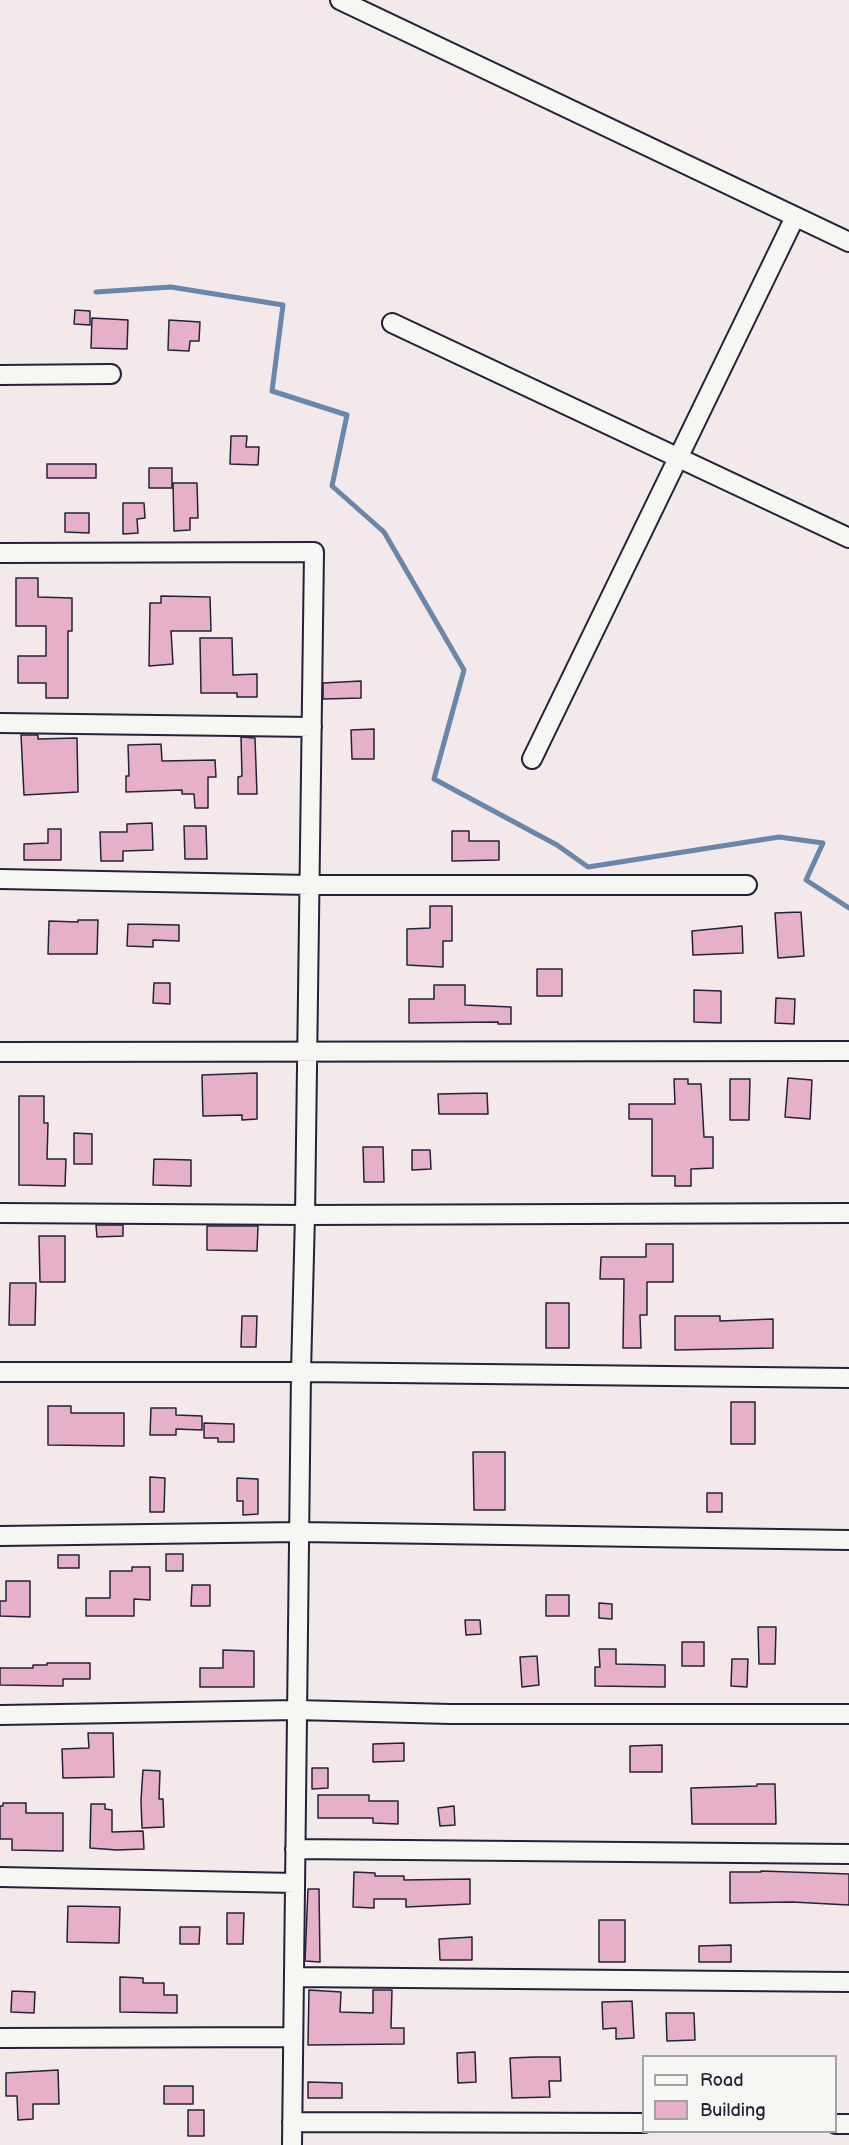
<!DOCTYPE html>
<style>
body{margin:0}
#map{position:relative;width:849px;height:2145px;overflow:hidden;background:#f3e8ea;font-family:"Balsamiq Sans",sans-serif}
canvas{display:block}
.legend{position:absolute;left:642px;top:2055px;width:195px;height:78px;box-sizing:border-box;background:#f6f6f2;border:2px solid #a1a1a9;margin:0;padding:8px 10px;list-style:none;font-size:18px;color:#22223b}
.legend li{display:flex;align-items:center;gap:12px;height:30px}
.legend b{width:30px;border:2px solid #a1a1a9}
</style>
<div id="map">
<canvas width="849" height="2145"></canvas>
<ul class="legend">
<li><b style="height:8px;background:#f6f6f2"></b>Road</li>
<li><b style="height:16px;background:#e6b0c9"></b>Building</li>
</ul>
</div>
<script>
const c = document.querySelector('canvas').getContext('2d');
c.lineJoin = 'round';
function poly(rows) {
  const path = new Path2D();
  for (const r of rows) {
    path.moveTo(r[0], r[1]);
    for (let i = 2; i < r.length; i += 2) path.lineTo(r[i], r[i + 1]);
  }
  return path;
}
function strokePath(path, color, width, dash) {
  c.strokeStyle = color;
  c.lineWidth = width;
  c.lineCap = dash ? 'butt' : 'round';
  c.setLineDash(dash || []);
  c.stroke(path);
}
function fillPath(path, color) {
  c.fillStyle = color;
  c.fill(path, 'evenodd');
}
const stream = poly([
 [96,292,171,287,283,305,272,391,347,415,332,486,384,532,464,670,434,779,557,845,588,867,779,837,823,843,806,880,849,908]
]);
const building = poly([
 [75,310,90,311,90,325,74,324,75,310],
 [92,318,128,320,127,349,91,348,92,318],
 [169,320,200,322,199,341,190,341,189,351,168,350,169,320],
 [231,436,247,436,246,447,259,447,258,465,230,464,231,436],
 [47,464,96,464,96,478,47,478,47,464],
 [149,468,172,468,172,488,149,488,149,468],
 [173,483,197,483,198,518,190,518,190,530,174,531,173,483],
 [123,503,144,503,145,518,137,519,138,533,123,534,123,503],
 [65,513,89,513,89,533,65,532,65,513],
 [16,578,38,578,38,597,72,598,72,631,68,631,68,698,46,698,46,683,18,683,18,656,46,656,46,626,16,626,16,578],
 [161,596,210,597,211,631,171,631,173,664,149,666,150,603,161,603,161,596],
 [200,638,232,638,233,675,257,674,257,697,237,697,237,693,201,693,200,638],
 [361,681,361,698,323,699,323,683,361,681],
 [374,729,374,759,352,759,351,730,374,729],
 [21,735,38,735,38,739,77,738,78,792,24,795,21,735],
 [241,737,255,738,257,794,238,794,238,777,242,776,241,737],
 [161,744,162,761,215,760,216,777,208,777,208,808,195,808,194,794,182,794,182,790,126,792,126,776,129,776,128,745,161,744],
 [152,823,153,850,123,851,123,861,101,861,100,832,127,832,127,824,152,823],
 [184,826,206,826,207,859,185,859,184,826],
 [48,829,61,829,61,860,24,860,24,844,48,843,48,829],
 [452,831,469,831,469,841,499,841,499,860,452,861,452,831],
 [430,906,452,906,452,941,443,941,443,967,407,965,407,929,430,928,430,906],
 [801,912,804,956,778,958,775,913,801,912],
 [78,920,98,920,97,954,48,954,49,921,78,922,78,920],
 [128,924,179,925,179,941,153,940,153,947,127,946,128,924],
 [742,926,743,953,693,955,692,931,742,926],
 [537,969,562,969,562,996,537,996,537,969],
 [154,983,170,983,170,1004,153,1003,154,983],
 [434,985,465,985,465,1005,511,1007,511,1024,498,1024,498,1022,409,1023,409,999,434,999,434,985],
 [694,990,721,991,721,1023,694,1022,694,990],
 [776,998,795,999,794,1024,775,1023,776,998],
 [257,1073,257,1119,242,1120,242,1115,203,1116,202,1075,257,1073],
 [788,1078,812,1080,810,1119,785,1117,788,1078],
 [674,1079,688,1079,688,1084,701,1084,704,1137,713,1137,713,1168,691,1169,691,1186,675,1186,675,1176,652,1176,652,1119,629,1119,629,1104,675,1104,674,1079],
 [730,1079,750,1079,749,1120,730,1120,730,1079],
 [487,1093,488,1114,439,1114,438,1094,487,1093],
 [19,1096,44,1096,44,1123,48,1123,47,1159,66,1159,65,1186,19,1185,19,1096],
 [74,1133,92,1134,92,1164,74,1164,74,1133],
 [363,1147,383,1147,384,1182,364,1182,363,1147],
 [412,1150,430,1150,431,1169,412,1170,412,1150],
 [154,1159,191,1160,191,1186,153,1185,154,1159],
 [96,1225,123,1225,123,1236,97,1237,96,1225],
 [207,1226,258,1226,257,1251,207,1250,207,1226],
 [39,1236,65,1236,65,1282,40,1282,39,1236],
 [646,1244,673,1244,673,1282,647,1282,647,1315,640,1315,641,1348,623,1348,624,1279,600,1279,601,1257,646,1257,646,1244],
 [10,1283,36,1283,35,1325,9,1325,10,1283],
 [546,1303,569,1303,569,1348,546,1348,546,1303],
 [242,1316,257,1316,256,1347,241,1347,242,1316],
 [675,1316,720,1316,720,1321,773,1319,773,1348,675,1350,675,1316],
 [731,1402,755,1402,755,1444,731,1444,731,1402],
 [48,1406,71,1406,71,1413,124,1413,124,1446,48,1445,48,1406],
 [151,1408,176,1408,176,1415,202,1416,202,1430,176,1429,176,1435,150,1435,151,1408],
 [204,1423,234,1424,234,1442,218,1442,218,1438,204,1438,204,1423],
 [473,1452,505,1452,505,1510,474,1510,473,1452],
 [150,1477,165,1478,164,1512,150,1512,150,1477],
 [237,1478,258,1479,258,1514,243,1515,243,1501,237,1501,237,1478],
 [707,1493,722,1493,722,1512,707,1512,707,1493],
 [166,1554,183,1554,183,1571,166,1571,166,1554],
 [58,1555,79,1555,79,1568,58,1568,58,1555],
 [132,1567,150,1567,150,1600,134,1599,134,1616,86,1616,86,1598,110,1598,110,1571,132,1571,132,1567],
 [6,1581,30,1581,30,1617,0,1616,0,1601,6,1601,6,1581],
 [192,1585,210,1585,210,1606,191,1606,192,1585],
 [546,1595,569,1595,569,1616,546,1616,546,1595],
 [599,1603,612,1604,612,1619,599,1618,599,1603],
 [465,1620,480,1620,481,1634,466,1635,465,1620],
 [758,1627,776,1627,775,1664,759,1664,758,1627],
 [682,1642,704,1642,704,1666,682,1666,682,1642],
 [599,1649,616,1649,616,1664,665,1665,665,1687,595,1686,595,1667,600,1667,599,1649],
 [223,1650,254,1651,254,1687,200,1687,200,1668,223,1668,223,1650],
 [537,1656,539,1685,522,1687,520,1657,537,1656],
 [732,1659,748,1659,747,1687,731,1686,732,1659],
 [47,1663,90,1663,90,1679,63,1679,63,1686,0,1685,0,1668,33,1668,33,1665,47,1665,47,1663],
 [88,1733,113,1733,114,1777,63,1778,62,1749,89,1748,88,1733],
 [404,1743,404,1761,373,1762,373,1744,404,1743],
 [662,1745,662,1772,630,1772,630,1746,662,1745],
 [312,1768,328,1768,328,1788,312,1789,312,1768],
 [143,1770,160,1771,159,1799,163,1799,164,1827,142,1828,141,1800,143,1770],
 [757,1784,775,1784,776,1824,692,1824,691,1788,757,1786,757,1784],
 [318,1795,369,1795,369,1801,398,1801,398,1824,373,1823,373,1818,318,1818,318,1795],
 [3,1803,26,1803,26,1813,63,1813,63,1851,12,1850,12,1839,0,1839,0,1806,3,1806,3,1803],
 [91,1804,105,1804,105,1809,112,1810,112,1832,143,1831,144,1849,117,1850,90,1848,91,1804],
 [454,1806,455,1825,440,1826,438,1808,454,1806],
 [761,1871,849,1874,849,1905,792,1902,730,1903,730,1872,761,1872,761,1871],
 [354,1872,375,1873,375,1876,404,1876,404,1880,470,1879,470,1904,406,1907,406,1899,374,1899,374,1908,353,1907,354,1872],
 [308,1889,319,1889,320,1962,305,1961,308,1889],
 [68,1906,120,1907,119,1943,67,1942,68,1906],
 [227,1913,244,1913,243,1944,227,1944,227,1913],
 [599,1920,625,1920,625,1962,599,1962,599,1920],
 [180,1927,200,1927,199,1944,180,1944,180,1927],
 [472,1937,472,1960,440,1960,439,1939,472,1937],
 [731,1945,731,1962,699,1962,699,1946,731,1945],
 [120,1977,143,1978,143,1983,164,1983,164,1995,177,1995,177,2013,120,2012,120,1977],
 [309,1990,341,1992,340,2012,373,2013,373,1990,392,1990,391,2028,404,2028,404,2044,308,2045,309,1990],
 [12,1991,35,1992,34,2013,11,2012,12,1991],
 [632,2001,634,2038,616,2039,616,2028,603,2029,602,2002,632,2001],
 [666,2013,694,2013,695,2040,667,2041,666,2013],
 [475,2052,476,2082,458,2083,457,2053,475,2052],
 [535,2057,560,2057,561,2081,549,2081,550,2097,512,2098,510,2058,535,2057],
 [58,2070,59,2104,33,2104,33,2119,18,2120,17,2096,6,2096,6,2073,58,2070],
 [308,2082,342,2083,342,2098,308,2098,308,2082],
 [164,2086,193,2086,193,2104,164,2104,164,2086],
 [188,2110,204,2110,204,2136,188,2136,188,2110]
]);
const minor = poly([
 [340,0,849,242],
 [392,323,849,538],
 [0,375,111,374],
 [0,553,314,552,305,1215,301,1372,292,2145],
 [0,723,312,727],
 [532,759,795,217],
 [0,879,310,885,747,885],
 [0,1052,849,1051],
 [0,1213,305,1215,849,1213],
 [0,1372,301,1372,849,1378],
 [0,1536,299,1532,849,1540],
 [0,1715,297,1710,450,1714,849,1714],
 [295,1849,849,1854],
 [0,1877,295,1883],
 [294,1977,849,1982],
 [0,2038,293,2037],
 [292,2122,644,2123],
 [836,2124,849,2124]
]);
strokePath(stream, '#6986ab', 5);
fillPath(building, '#e6b0c9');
strokePath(building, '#22223b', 1.5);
strokePath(minor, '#22223b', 22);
strokePath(minor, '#f6f6f2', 18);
</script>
